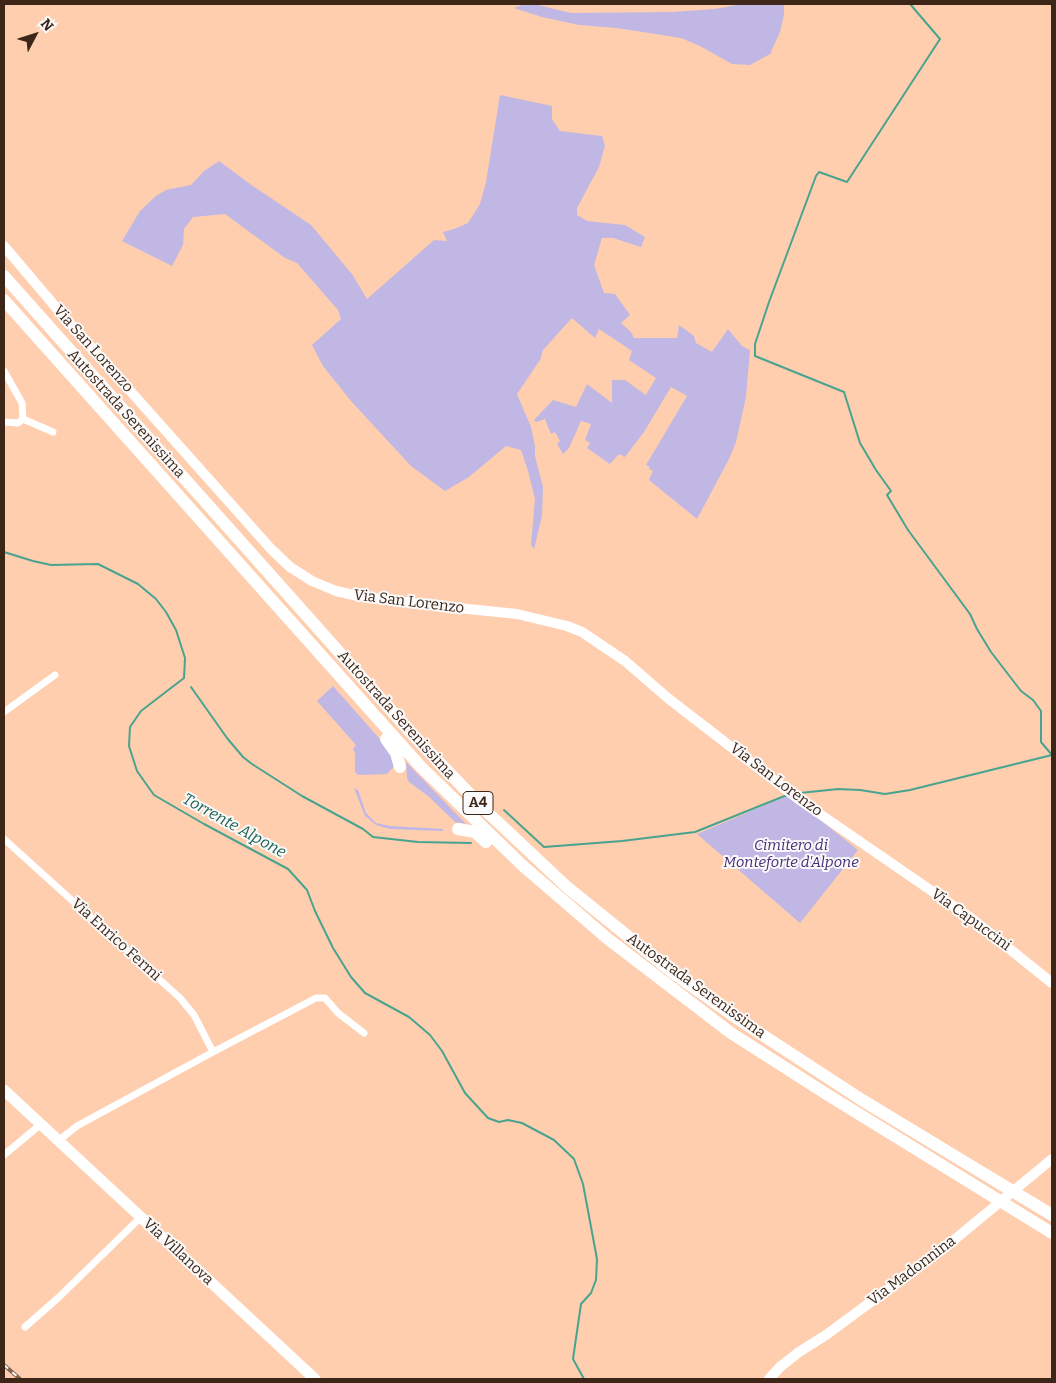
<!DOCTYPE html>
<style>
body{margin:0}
#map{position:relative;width:1056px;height:1383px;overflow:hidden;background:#feceaf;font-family:Bitter,serif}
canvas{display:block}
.frame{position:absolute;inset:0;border:5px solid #3d2617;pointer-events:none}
.north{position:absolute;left:10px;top:10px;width:50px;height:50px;-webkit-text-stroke:4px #fafafa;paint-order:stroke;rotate:50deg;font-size:14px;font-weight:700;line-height:20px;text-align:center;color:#3d2617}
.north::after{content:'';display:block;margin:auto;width:18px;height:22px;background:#3d2617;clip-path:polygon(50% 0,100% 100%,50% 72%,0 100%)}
</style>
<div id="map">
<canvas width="1056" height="1383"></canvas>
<div class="frame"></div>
<div class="north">N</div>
</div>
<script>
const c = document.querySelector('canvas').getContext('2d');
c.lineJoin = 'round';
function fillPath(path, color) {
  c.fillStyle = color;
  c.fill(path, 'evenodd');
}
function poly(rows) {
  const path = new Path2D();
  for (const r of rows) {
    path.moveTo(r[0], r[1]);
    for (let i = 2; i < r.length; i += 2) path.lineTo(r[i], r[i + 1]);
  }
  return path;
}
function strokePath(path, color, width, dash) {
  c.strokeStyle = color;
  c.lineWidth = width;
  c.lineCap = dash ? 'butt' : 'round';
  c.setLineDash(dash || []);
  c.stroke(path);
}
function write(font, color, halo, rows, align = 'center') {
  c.font = font + ' Bitter,serif';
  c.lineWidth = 4;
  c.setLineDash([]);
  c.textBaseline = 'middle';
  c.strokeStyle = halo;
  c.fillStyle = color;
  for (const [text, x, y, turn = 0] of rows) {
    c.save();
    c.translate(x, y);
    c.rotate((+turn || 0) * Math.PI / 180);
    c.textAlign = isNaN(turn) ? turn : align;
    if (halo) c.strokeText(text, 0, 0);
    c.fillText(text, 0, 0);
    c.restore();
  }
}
const green = poly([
 [525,4,534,4,571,13,672,12,715,9,742,4,784,4,784,15,780,32,770,54,750,65,732,64,700,46,681,38,617,28,579,25,542,17,514,8],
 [500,95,552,106,552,119,560,131,602,136,605,146,599,167,577,208,577,215,587,221,625,225,645,237,641,247,613,238,602,238,594,265,604,293,615,294,630,315,621,323,631,332,634,338,677,338,679,325,694,336,696,343,712,352,728,329,742,346,750,350,746,397,736,442,729,459,697,519,649,480,653,471,649,469,650,467,646,465,687,396,671,387,644,432,625,457,619,454,610,464,587,448,590,443,585,440,591,424,581,421,569,448,563,454,557,444,560,441,555,432,551,434,545,419,536,422,534,420,553,400,576,407,587,384,612,403,612,380,625,380,646,395,656,378,629,360,632,351,599,329,595,338,572,318,543,350,540,360,517,394,531,427,535,446,535,456,543,487,542,516,534,549,531,545,535,499,528,471,521,450,506,446,469,477,445,491,411,466,351,401,323,366,312,345,341,319,338,310,297,263,285,258,225,214,193,217,184,229,183,245,172,266,122,241,140,211,156,196,166,190,191,185,204,171,219,161,250,184,311,225,352,274,367,299,434,240,447,241,443,232,454,229,468,223,480,204,486,182],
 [333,686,393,754,394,766,387,774,358,775,355,772,355,753,353,749,356,745,317,701],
 [406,762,466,824,455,822,428,796,409,782,407,778],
 [354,788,358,790,366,813,376,823,390,826,443,829,443,831,390,829,376,825,365,816],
 [789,795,858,850,800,923,697,834]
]);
const stream = poly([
 [910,4,940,39,847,182,819,172,816,176,769,302,755,344,755,356,844,392,860,443,876,470,891,491,887,495,908,530,970,614,977,629,991,652,1021,691,1033,700,1041,711,1041,742,1052,755],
 [4,552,33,561,51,565,98,564,138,584,156,599,166,612,176,630,185,658,184,678,141,711,130,727,129,746,137,771,154,795,204,824,288,869,307,890,315,911,333,948,351,977,365,993,409,1017,430,1035,442,1051,465,1093,488,1118,499,1122,508,1120,522,1123,554,1140,574,1159,583,1184,597,1259,596,1280,591,1293,581,1304,573,1359,584,1379],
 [191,687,227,738,243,757,252,764,302,796,363,829,373,837,418,842,471,843],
 [800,793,838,789,860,790,885,794,910,790,1052,755],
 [504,810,544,847,622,841,695,832,787,795]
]);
const street = poly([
 [4,371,22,403,23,419],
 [23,419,53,432],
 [4,422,18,423,23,419],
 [4,712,55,675],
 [4,839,180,998,194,1015,213,1052,77,1126,58,1141],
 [213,1052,316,998,325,998,338,1013,364,1033],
 [4,1155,41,1124],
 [25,1327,58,1298,141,1217]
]);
const secondary = poly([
 [4,246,59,311,271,549,290,567,312,581,336,591,358,596,429,605,517,614,567,626,582,632,625,661,669,699,801,801,971,918,1052,983],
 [769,1379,780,1367,799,1352,826,1335,948,1245,1052,1159]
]);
const primary = poly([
 [4,1090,315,1379]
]);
const highway = poly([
 [4,276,413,735,484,809,567,887,672,972,738,1019,862,1100,1052,1215],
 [4,300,421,767,522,865,608,939,731,1033,828,1095,1052,1233],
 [386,739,396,753,400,767],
 [458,829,475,832,486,842]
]);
const rail = poly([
 [4,1365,20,1379]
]);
const shields = [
 [478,803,30]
];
const shieldNames = [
 ["A4",478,803]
];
const streetNames = [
 ["Via San Lorenzo",93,349,48],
 ["Autostrada Serenissima",126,414,48],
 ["Via San Lorenzo",409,602,7],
 ["Autostrada Serenissima",396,715,48],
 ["Via San Lorenzo",776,780,37],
 ["Via Capuccini",971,920,36],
 ["Via Enrico Fermi",116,940,42],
 ["Autostrada Serenissima",696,986,36],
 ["Via Villanova",178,1252,43],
 ["Via Madonnina",912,1271,-37]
];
const parkNames = [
 ["Cimitero di",791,846],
 ["Monteforte d'Alpone",791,863]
];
const waterNames = [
 ["Torrente Alpone",234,826,29]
];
fillPath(green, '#c1b7e4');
strokePath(stream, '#49a48f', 2);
strokePath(street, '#fff', 7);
strokePath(secondary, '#fff', 10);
strokePath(primary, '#fff', 11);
strokePath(highway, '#fff', 12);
strokePath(rail, '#856550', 4);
strokePath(rail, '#fafafa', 2, [5.5]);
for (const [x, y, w] of shields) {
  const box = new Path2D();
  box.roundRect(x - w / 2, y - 11.5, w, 23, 4);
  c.fillStyle = '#fafafa';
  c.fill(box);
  strokePath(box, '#3d2617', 1);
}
write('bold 14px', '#3d2617', null, shieldNames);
write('15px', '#3d2617', '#fafafa', streetNames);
write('italic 15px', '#452b76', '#fafafa', parkNames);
write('italic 16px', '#1a6253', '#fafafa', waterNames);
</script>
